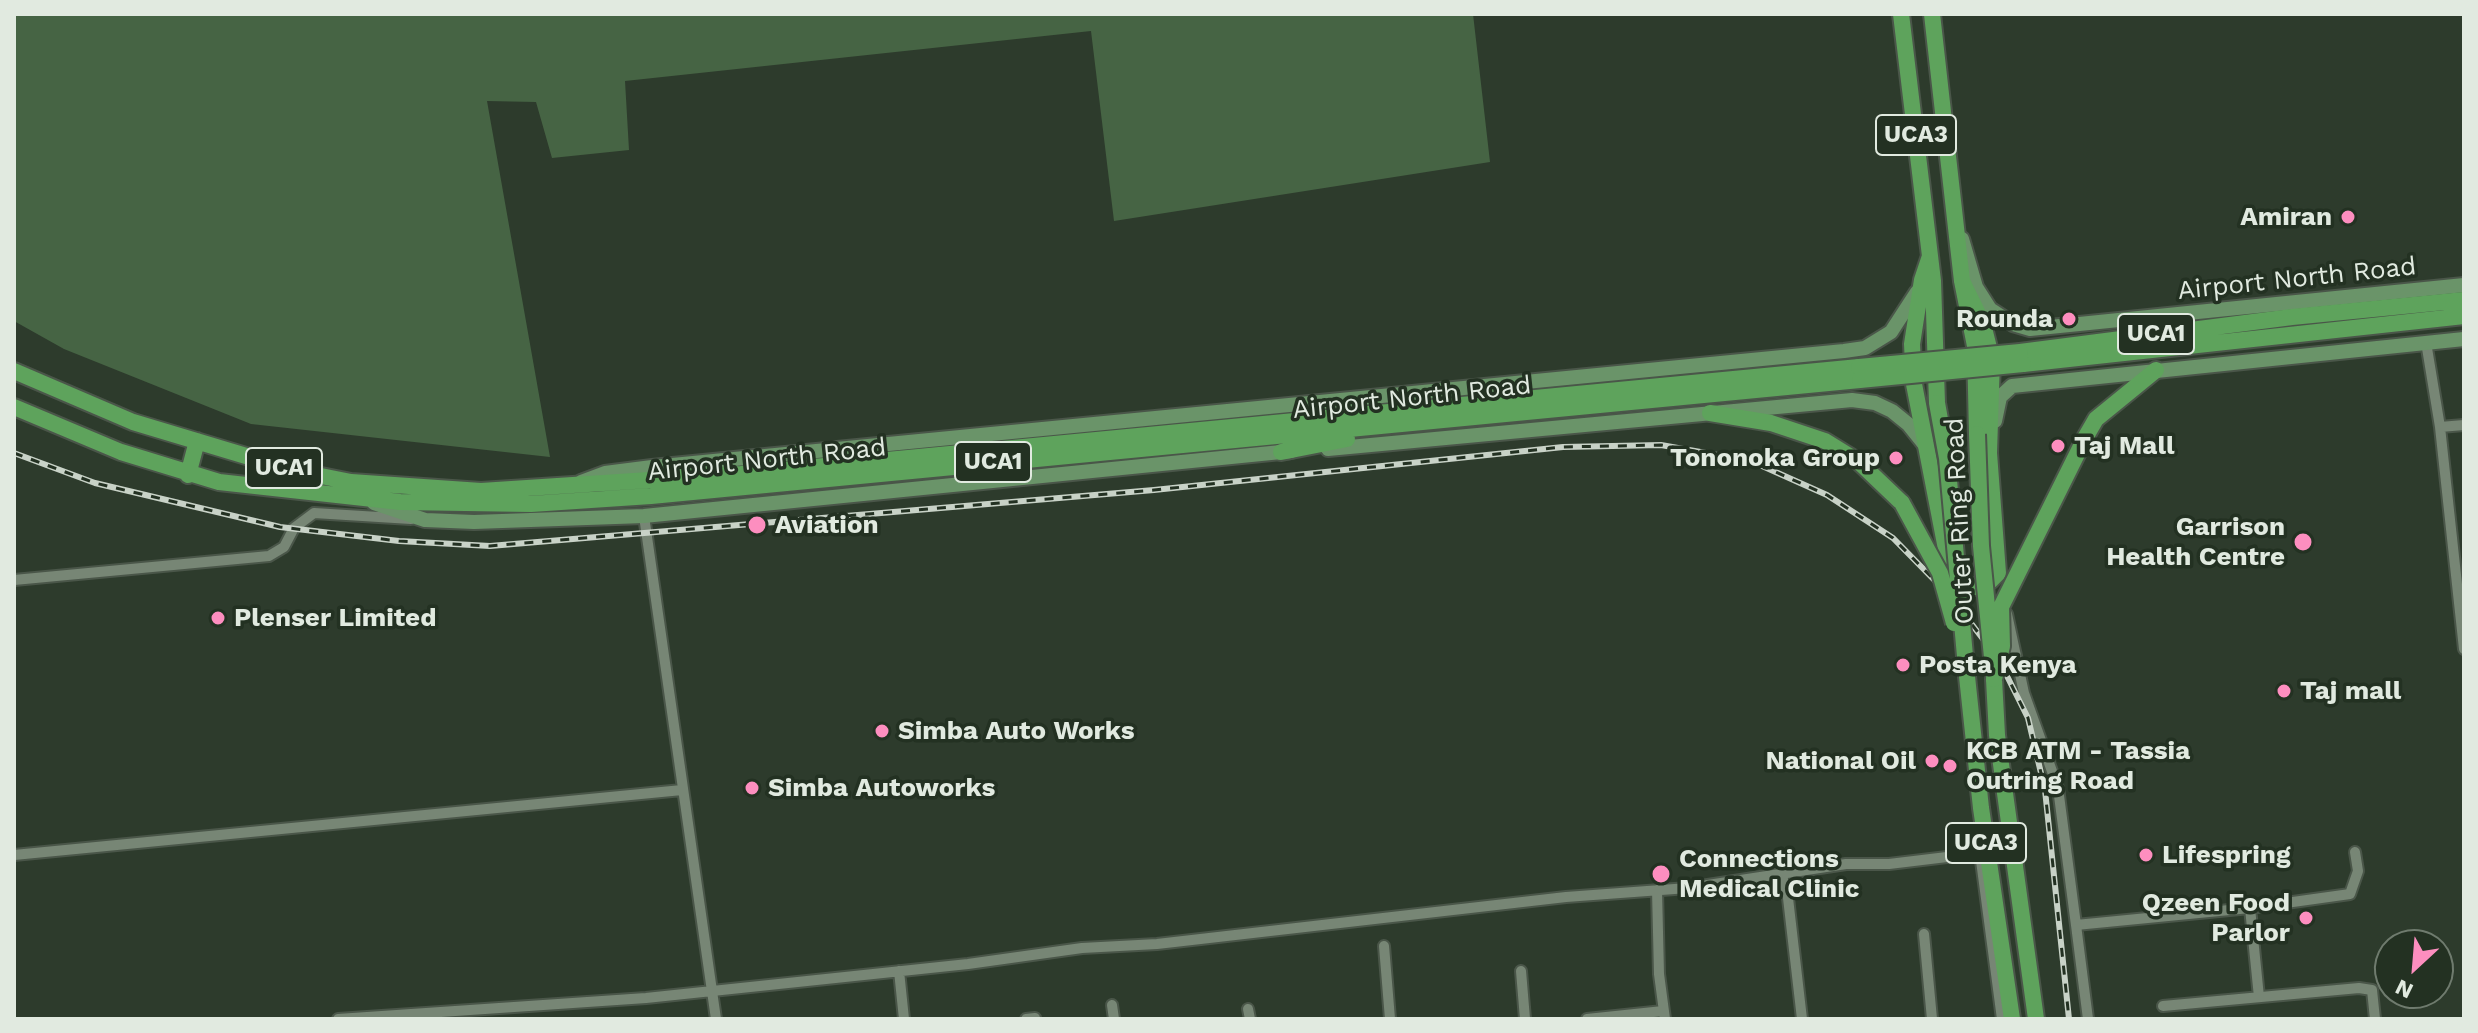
<!DOCTYPE html>
<style>
body{margin:0}
#map{position:relative;width:2478px;height:1033px;overflow:hidden;background:#2d3b2c;font-family:"Work Sans",sans-serif}
canvas{display:block}
.frame{position:absolute;inset:0;border:16px solid #e1eae0;pointer-events:none}
.north{position:absolute;left:2374px;top:929px;width:80px;height:80px;box-sizing:border-box;background:#233122;border:2px solid #6f7b6e;border-radius:50%;rotate:206deg;font-size:22px;font-weight:700;line-height:32px;text-align:center;color:#e1eae0}
.north::after{content:'';display:block;margin:auto;width:28px;height:36px;background:#fd8ebf;clip-path:polygon(50% 0,100% 100%,50% 72%,0 100%)}
</style>
<div id="map">
<canvas width="2478" height="1033"></canvas>
<div class="frame"></div>
<div class="north">N</div>
</div>
<script>
const c = document.querySelector('canvas').getContext('2d');
c.lineJoin = 'round';
function fillPath(path, color) {
  c.fillStyle = color;
  c.fill(path, 'evenodd');
}
function poly(rows) {
  const path = new Path2D();
  for (const r of rows) {
    path.moveTo(r[0], r[1]);
    for (let i = 2; i < r.length; i += 2) path.lineTo(r[i], r[i + 1]);
  }
  return path;
}
function strokePath(path, color, width, dash) {
  c.strokeStyle = color;
  c.lineWidth = width;
  c.lineCap = dash ? 'butt' : 'round';
  c.setLineDash(dash || []);
  c.stroke(path);
}
function write(font, color, halo, rows, align = 'center') {
  c.font = font + ' "Work Sans",sans-serif';
  c.lineWidth = 7;
  c.setLineDash([]);
  c.textBaseline = 'middle';
  c.strokeStyle = halo;
  c.fillStyle = color;
  for (const [text, x, y, turn = 0] of rows) {
    c.save();
    c.translate(x, y);
    c.rotate((+turn || 0) * Math.PI / 180);
    c.textAlign = isNaN(turn) ? turn : align;
    if (halo) c.strokeText(text, 0, 0);
    c.fillText(text, 0, 0);
    c.restore();
  }
}
const green = poly([
 [14,14,1473,14,1490,162,1114,221,1091,31,625,81,629,150,552,158,536,102,487,101,550,457,251,424,64,349,14,321]
]);
const street = poly([
 [2426,342,2440,427,2464,649],
 [2440,427,2464,425],
 [644,516,716,1019],
 [14,580,269,556,284,547,294,528,314,513,411,519],
 [2007,614,2024,693,2058,788,2076,925],
 [14,855,682,790],
 [1781,872,1788,898,1802,1019],
 [1657,890,1659,974,1665,1019],
 [2250,908,2259,997],
 [1924,934,1932,1019],
 [1384,946,1390,1019],
 [899,971,904,1019],
 [1521,971,1525,1019],
 [1112,1005,1114,1019],
 [2163,1006,2359,988,2372,990,2375,1019],
 [1248,1009,1250,1019],
 [338,1019,646,998,968,964,1082,948,1157,944,1566,897,1688,888,1846,864,1889,864,1980,853,2002,1019],
 [1026,1019,1035,1018],
 [1587,1019,1663,1011],
 [2088,1019,2076,925,2250,908,2350,894,2358,871,2355,852]
]);
const secondary = poly([
 [1962,239,1976,287,1990,309,2013,324,2030,329,2464,285],
 [1995,421,2000,397,2012,386,2464,339],
 [1328,449,1852,400,1875,403,1892,411,1908,424,1924,444],
 [581,482,605,473,652,467,1844,351,1865,348,1891,332,1917,292],
 [374,503,425,520,474,522,644,516,1291,451]
]);
const primary = poly([
 [1901,14,1933,281,1937,403],
 [1932,14,1962,281,1975,346,1977,434],
 [1930,256,1922,280,1912,344,1914,384,1951,575,1962,584,1974,587,1990,581,1998,573,1989,453,1992,360,1983,324,1962,281],
 [2020,352,2292,317,2464,300],
 [2023,364,2464,316],
 [14,371,133,422,296,471,351,482,481,491,741,474,1859,367],
 [14,407,121,452,219,482,400,502,531,504,651,496,1860,380],
 [1710,413,1771,423,1825,441,1859,462,1902,503],
 [2085,438,2096,419,2156,370],
 [1281,452,1347,439],
 [188,475,197,441],
 [1966,667,1981,808,2012,1019],
 [1994,679,1997,735,2036,1019]
]);
const rail = poly([
 [14,453,95,483,280,527,399,541,490,546,1154,490,1563,447,1661,445,1751,461,1827,495,1893,538,1951,597,1999,660,2028,718,2045,790,2069,1019]
]);
const primaryBridge = poly([
 [1859,367,2020,352],
 [1860,380,2023,364],
 [1937,403,1947,458,1966,667],
 [1977,434,1981,546,1992,657],
 [1902,503,1940,573,1954,623],
 [1994,679,2002,646,2001,607,2085,438]
]);
const markers = [
 [2348,217,8,"#fd8ebf"],
 [2069,319,8,"#fd8ebf"],
 [2058,446,8,"#fd8ebf"],
 [1896,458,8,"#fd8ebf"],
 [757,525,10,"#fd8ebf"],
 [2303,542,10,"#fd8ebf"],
 [218,618,8,"#fd8ebf"],
 [1903,665,8,"#fd8ebf"],
 [2284,691,8,"#fd8ebf"],
 [882,731,8,"#fd8ebf"],
 [1932,761,8,"#fd8ebf"],
 [1950,766,8,"#fd8ebf"],
 [752,788,8,"#fd8ebf"],
 [2146,855,8,"#fd8ebf"],
 [1661,874,10,"#fd8ebf"],
 [2306,918,8,"#fd8ebf"]
];
const shields = [
 [1916,135,80],
 [2156,334,76],
 [993,462,76],
 [284,468,76],
 [1986,843,80]
];
const shieldNames = [
 ["UCA3",1916,135],
 ["UCA1",2156,334],
 ["UCA1",993,462],
 ["UCA1",284,468],
 ["UCA3",1986,843]
];
const poiNames = [
 ["Amiran",2332,217,"right"],
 ["Rounda",2053,319,"right"],
 ["Taj Mall",2074,446],
 ["Tononoka Group",1880,458,"right"],
 ["Aviation",775,525],
 ["Garrison",2285,527,"right"],
 ["Health Centre",2285,557,"right"],
 ["Plenser Limited",234,618],
 ["Posta Kenya",1919,665],
 ["Taj mall",2300,691],
 ["Simba Auto Works",898,731],
 ["KCB ATM - Tassia",1966,751],
 ["Outring Road",1966,781],
 ["National Oil",1916,761,"right"],
 ["Simba Autoworks",768,788],
 ["Lifespring",2162,855],
 ["Connections",1679,859],
 ["Medical Clinic",1679,889],
 ["Qzeen Food",2290,903,"right"],
 ["Parlor",2290,933,"right"]
];
const streetNames = [
 ["Airport North Road",2297,279,-6],
 ["Airport North Road",1412,398,-6],
 ["Airport North Road",767,460,-6],
 ["Outer Ring Road",1960,521,-93]
];
fillPath(green, '#466444');
strokePath(street, '#4a5649', 14);
strokePath(secondary, '#4a5649', 18);
strokePath(primary, '#4a5649', 20);
strokePath(street, '#778675', 10);
strokePath(secondary, '#6a9469', 14);
strokePath(primary, '#5ea35c', 16);
strokePath(rail, '#c8d2c7', 6);
strokePath(rail, '#233122', 3, [9]);
strokePath(primaryBridge, '#4a5649', 20, []);
strokePath(primaryBridge, '#5ea35c', 16);
for (const [x, y, r, color] of markers) {
  const dot = new Path2D();
  dot.arc(x, y, r, 0, 2 * Math.PI);
  c.fillStyle = color;
  c.fill(dot);
  strokePath(dot, '#233122', 3);
}
for (const [x, y, w] of shields) {
  const box = new Path2D();
  box.roundRect(x - w / 2, y - 20, w, 40, 6);
  c.fillStyle = '#233122';
  c.fill(box);
  strokePath(box, '#e1eae0', 2);
}
write('bold 24px', '#e1eae0', null, shieldNames);
write('bold 26px', '#e1eae0', '#233122', poiNames, 'left');
write('26px', '#e1eae0', '#233122', streetNames);
</script>
